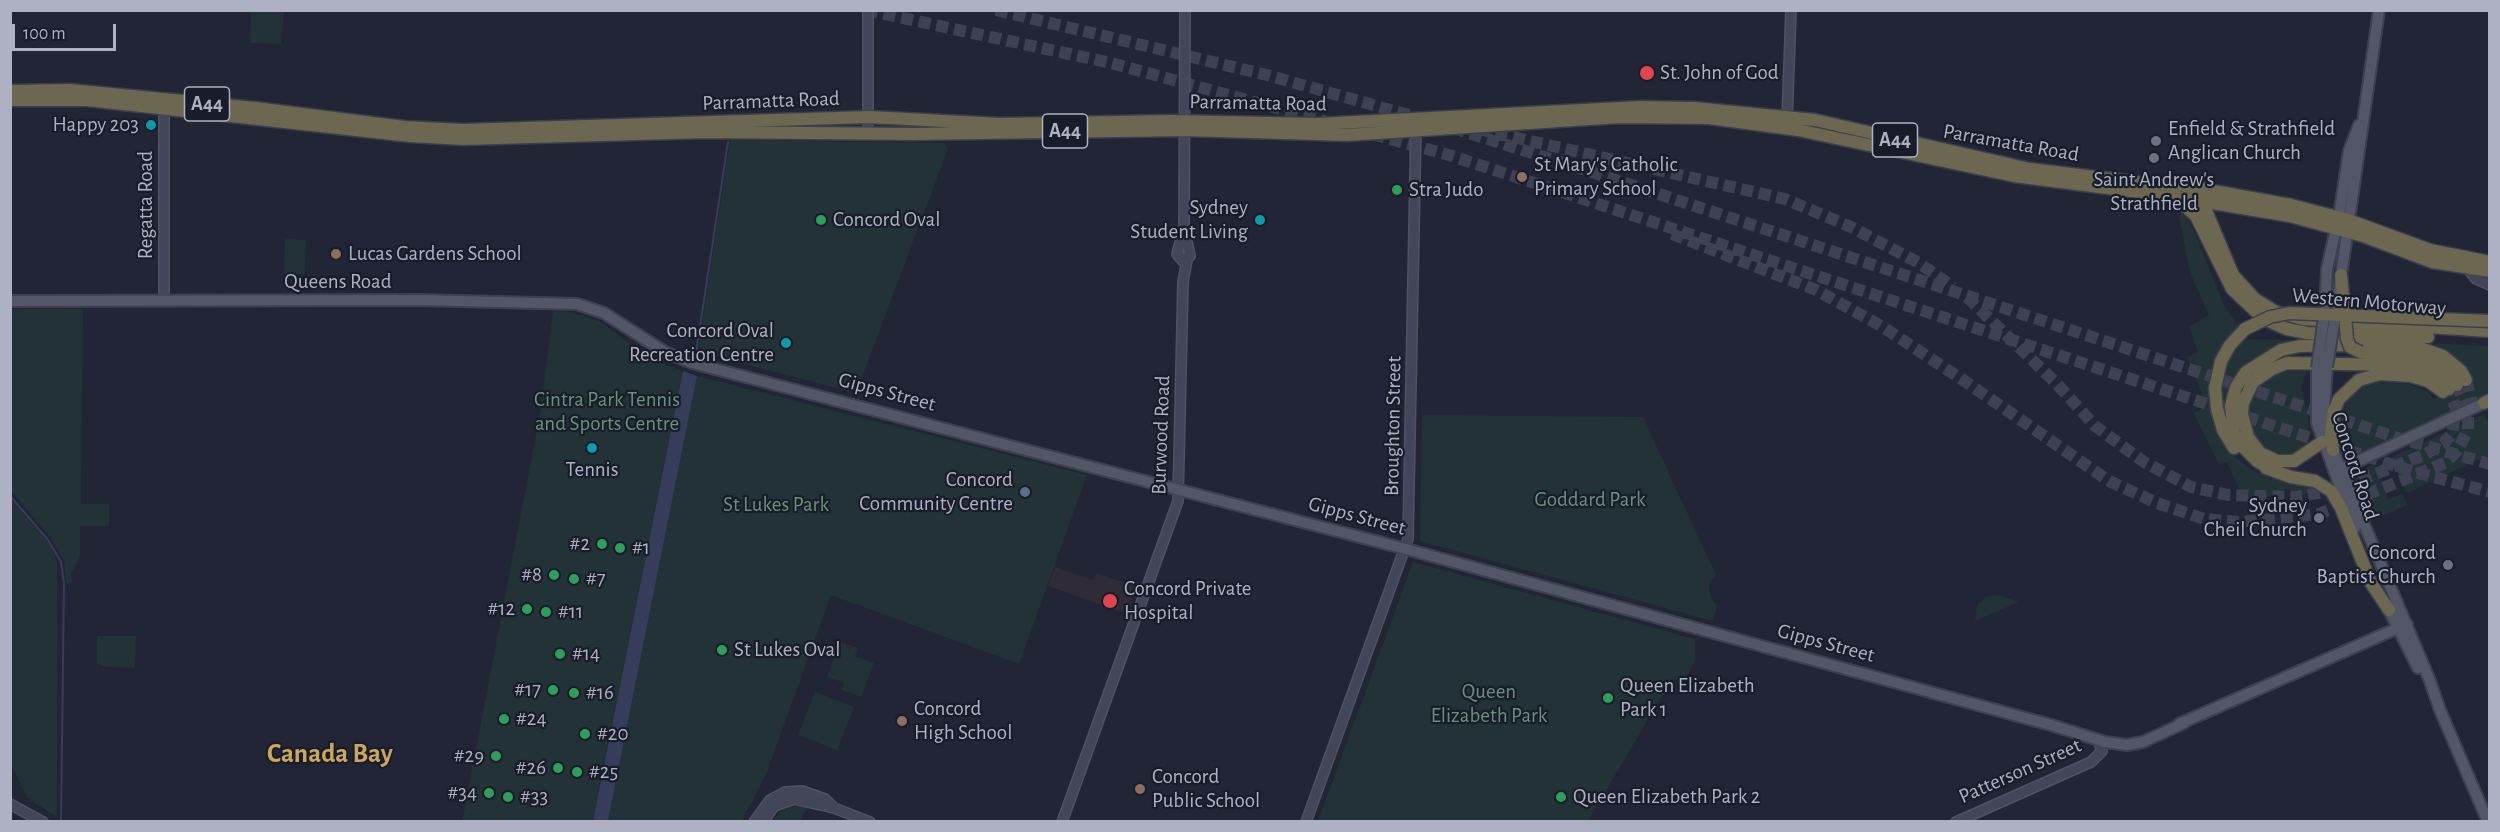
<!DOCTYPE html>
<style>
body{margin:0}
#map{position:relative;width:2500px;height:832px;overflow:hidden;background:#212535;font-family:"Alegreya Sans",sans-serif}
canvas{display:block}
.frame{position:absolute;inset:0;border:12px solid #aeb1c3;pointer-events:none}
.scale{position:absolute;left:12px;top:24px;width:104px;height:27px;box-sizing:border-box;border:3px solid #aeb1c3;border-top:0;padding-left:8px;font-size:18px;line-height:21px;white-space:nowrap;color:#aeb1c3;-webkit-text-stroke:4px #191d2a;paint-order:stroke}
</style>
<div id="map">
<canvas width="2500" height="832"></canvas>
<div class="frame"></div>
<div class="scale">100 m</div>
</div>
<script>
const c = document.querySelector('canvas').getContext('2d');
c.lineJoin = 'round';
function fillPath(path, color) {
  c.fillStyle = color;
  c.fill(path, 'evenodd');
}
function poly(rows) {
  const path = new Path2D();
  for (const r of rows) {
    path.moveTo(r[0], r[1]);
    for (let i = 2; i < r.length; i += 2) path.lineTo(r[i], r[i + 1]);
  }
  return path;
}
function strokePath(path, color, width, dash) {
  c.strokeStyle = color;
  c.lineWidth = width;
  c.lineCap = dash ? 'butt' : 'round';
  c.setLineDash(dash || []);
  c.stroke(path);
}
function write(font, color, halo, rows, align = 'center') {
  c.font = font + ' "Alegreya Sans",sans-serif';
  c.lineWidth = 4.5;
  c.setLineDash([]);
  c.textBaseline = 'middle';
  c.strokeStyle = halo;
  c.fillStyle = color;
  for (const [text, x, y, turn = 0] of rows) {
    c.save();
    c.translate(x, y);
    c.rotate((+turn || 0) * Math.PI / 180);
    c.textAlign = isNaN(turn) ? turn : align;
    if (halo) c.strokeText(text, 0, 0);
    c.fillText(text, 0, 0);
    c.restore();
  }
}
const medical = poly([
 [1055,567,1093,580,1096,573,1136,587,1127,614,1048,586]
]);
const green = poly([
 [251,11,284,12,281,44,250,43],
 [730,140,944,143,948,149,856,393,698,352],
 [2178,211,2186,217,2192,227,2225,307,2241,330,2210,389,2214,422,2222,441,2236,458,2254,471,2274,479,2305,486,2327,501,2306,494,2297,498,2291,491,2285,489,2247,505,2227,462,2219,465,2194,413,2207,406,2187,357,2198,352,2189,327,2209,315,2190,273],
 [285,239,306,240,305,274,284,274],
 [10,309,83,309,81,504,109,504,109,526,80,526,80,556,71,574,72,583,66,583,64,560,51,538,11,491],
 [553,311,570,312,599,321,653,360,683,371,593,821,462,822,540,414],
 [2251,339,2297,340,2258,357,2246,367,2226,419,2224,420,2220,389,2224,369,2241,341],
 [2424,343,2489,346,2489,397,2350,457,2342,454,2338,441,2338,414,2343,403,2356,389,2377,381,2409,384,2428,392,2434,399,2471,378,2452,355],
 [2307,370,2301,387,2309,423,2308,449,2288,458,2267,453,2249,429,2247,402,2260,382,2285,371],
 [697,376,1087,475,1019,664,831,595,767,772,742,821,608,822],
 [2484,414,2489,426,2489,455,2407,493,2391,458],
 [1422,415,1643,417,1716,575,1710,582,1709,590,1711,598,1717,605,1713,621,1420,541],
 [2373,465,2388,499,2402,494,2407,505,2370,522,2353,480,2359,471],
 [10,499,50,545,57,561,57,817,27,798,11,765],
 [1413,562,1695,639,1695,661,1684,681,1672,679,1588,821,1318,821],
 [1997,595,2017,601,2017,603,1975,621,1977,605,1986,597],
 [97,636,136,636,135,668,106,667,97,663],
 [840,642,858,648,855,656,874,663,861,697,842,690,844,683,827,676],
 [815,692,854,707,837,750,798,735],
 [800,805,809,808,805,811,800,821,773,821,782,809]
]);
const water = poly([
 [683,371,697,376,608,821,593,821]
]);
const stream = poly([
 [696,353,728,142],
 [10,496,48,540,61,562,64,583,61,822]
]);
const highwayTunnel = poly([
 [866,10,1111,63,1449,155,2411,471,2490,492],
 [996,10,1267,75,1419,118],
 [1453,128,1598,174,2395,437,2490,464],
 [1478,129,1785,199,1851,227,1919,263,1953,287],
 [1672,234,1816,290,1883,327,1966,382,2109,481,2157,503,2204,519,2239,522,2319,514,2445,463,2457,451,2468,430,2468,413,2457,385],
 [1967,297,2057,384,2095,426,2144,462,2191,487,2228,495,2296,497,2334,490,2424,455,2444,443,2452,434,2456,409,2449,389],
 [2466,380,2474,411]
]);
const secondary = poly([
 [868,10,868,133],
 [164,108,164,301],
 [1787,122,1791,10],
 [1184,227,1190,256,1183,261,1177,254,1184,227,1185,10],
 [2467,268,2476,279,2490,285],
 [10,804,43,822],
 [754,822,770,800,785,792,802,791,825,799,834,808],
 [763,822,774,806,794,799,834,808,870,822],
 [1062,822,1178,501,1183,282,1187,260],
 [1306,822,1408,539,1416,125],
 [1956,822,2091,762,2102,751,2098,740]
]);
const primary = poly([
 [10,301,419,300,577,304,604,313,665,352,692,363,1406,549,2051,725,2105,742,2127,745,2143,742,2184,723],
 [2325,310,2327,269,2340,210,2349,151,2359,125],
 [2336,311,2379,10],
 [2327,367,2324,409,2334,453,2430,681,2440,710,2488,822],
 [2317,368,2317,423,2355,528],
 [2334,468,2341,469,2484,403],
 [2386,604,2418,668],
 [2179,724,2407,624]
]);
const highway = poly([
 [10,91,70,90,255,108,404,127,463,130,869,117,1000,124,1171,121,1317,124,1640,107,1694,108,1815,120,2030,169,2168,186,2180,185,2291,205,2348,220,2430,250,2490,262],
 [10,100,87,100,410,136,463,139,707,132,913,134,1185,130,1347,135,1620,117,1709,118,1798,130,2014,176,2170,196,2290,216,2363,236,2432,262,2490,271],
 [2196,198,2204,206,2233,275,2255,299,2276,312,2303,319,2490,331],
 [2177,199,2196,216,2232,289,2264,319,2287,329,2307,333,2428,337],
 [2341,275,2344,305],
 [2361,352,2413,356,2436,363,2445,369,2457,385],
 [2221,361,2215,388,2217,409,2223,430,2234,448],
 [2484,403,2490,400],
 [2322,442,2294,461,2277,461,2260,453,2248,437,2242,414,2243,403,2253,382,2272,369,2287,363,2399,365,2432,372,2442,379,2449,389],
 [2333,450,2331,434,2334,411,2339,399,2359,380,2380,374,2410,376,2428,381,2443,392],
 [2266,468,2291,477,2315,481,2331,491,2341,508,2371,583,2389,610],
 [2273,470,2257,461,2239,443,2234,433,2231,406,2236,387,2246,372,2281,350,2300,346,2342,345,2420,348,2443,356,2461,371,2466,380]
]);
const primaryBridge = poly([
 [2327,367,2336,311],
 [2317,368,2325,310]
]);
const highwayBridge = poly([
 [2344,305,2347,339,2350,347,2360,352],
 [2221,361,2230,345,2245,329,2270,317,2289,313,2490,321]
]);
const markers = [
 [1647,73,8,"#e0444e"],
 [151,125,6,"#0f9aa8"],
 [2156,141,6,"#6b7280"],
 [2154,158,6,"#6b7280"],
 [1522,177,6,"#8d6e63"],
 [1397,190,6,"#2e9e5b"],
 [821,220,6,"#2e9e5b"],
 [1260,220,6,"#0f9aa8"],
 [336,254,6,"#8d6e63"],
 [786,343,6,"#0f9aa8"],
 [592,448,6,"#0f9aa8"],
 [1025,492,6,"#5c6f8a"],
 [2319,518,6,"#6b7280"],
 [602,544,6,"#2e9e5b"],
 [620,548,6,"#2e9e5b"],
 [2448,565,6,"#6b7280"],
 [554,575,6,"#2e9e5b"],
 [574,579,6,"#2e9e5b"],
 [1110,601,8,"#e0444e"],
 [527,609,6,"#2e9e5b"],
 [546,612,6,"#2e9e5b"],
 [722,650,6,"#2e9e5b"],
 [560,654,6,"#2e9e5b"],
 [553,690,6,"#2e9e5b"],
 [574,693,6,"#2e9e5b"],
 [1608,698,6,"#2e9e5b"],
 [504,719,6,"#2e9e5b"],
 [902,721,6,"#8d6e63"],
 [585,734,6,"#2e9e5b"],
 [496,756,6,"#2e9e5b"],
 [558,768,6,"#2e9e5b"],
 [577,772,6,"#2e9e5b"],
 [1140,789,6,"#8d6e63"],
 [489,793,6,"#2e9e5b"],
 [508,797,6,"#2e9e5b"],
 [1561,797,6,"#2e9e5b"]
];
const shields = [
 [207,104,45],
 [1065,131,45],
 [1895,140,45]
];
const shieldNames = [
 ["A44",207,104],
 ["A44",1065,131],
 ["A44",1895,140]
];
const poiNames = [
 ["St. John of God",1660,73],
 ["Happy 203",139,125,"right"],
 ["Enfield & Strathfield",2168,129],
 ["Anglican Church",2168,153],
 ["St Mary's Catholic",1534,165],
 ["Primary School",1534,189],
 ["Saint Andrew's",2154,180,"center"],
 ["Strathfield",2154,204,"center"],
 ["Stra Judo",1409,190],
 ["Sydney",1248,208,"right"],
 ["Student Living",1248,232,"right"],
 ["Concord Oval",833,220],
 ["Lucas Gardens School",348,254],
 ["Concord Oval",774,331,"right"],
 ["Recreation Centre",774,355,"right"],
 ["Tennis",592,470,"center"],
 ["Concord",1013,480,"right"],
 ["Community Centre",1013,504,"right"],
 ["Sydney",2307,506,"right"],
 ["Cheil Church",2307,530,"right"],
 ["#2",590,544,"right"],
 ["#1",632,548],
 ["Concord",2436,553,"right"],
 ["Baptist Church",2436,577,"right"],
 ["#8",542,575,"right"],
 ["#7",586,579],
 ["Concord Private",1124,589],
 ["Hospital",1124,613],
 ["#12",515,609,"right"],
 ["#11",558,612],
 ["St Lukes Oval",734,650],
 ["#14",572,654],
 ["Queen Elizabeth",1620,686],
 ["Park 1",1620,710],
 ["#17",541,690,"right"],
 ["#16",586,693],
 ["Concord",914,709],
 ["High School",914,733],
 ["#24",516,719],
 ["#20",597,734],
 ["#29",484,756,"right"],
 ["#26",546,768,"right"],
 ["#25",589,772],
 ["Concord",1152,777],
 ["Public School",1152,801],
 ["#34",477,793,"right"],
 ["#33",520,797],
 ["Queen Elizabeth Park 2",1573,797]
];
const streetNames = [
 ["Parramatta Road",771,101,-2],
 ["Parramatta Road",1258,103,1],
 ["Parramatta Road",2011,143,10],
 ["Regatta Road",146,205,-90],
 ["Queens Road",338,282],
 ["Western Motorway",2369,302,5],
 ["Gipps Street",887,392,15],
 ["Broughton Street",1393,426,-89],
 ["Burwood Road",1161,435,-88],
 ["Concord Road",2355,466,72],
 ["Gipps Street",1357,516,15],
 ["Gipps Street",1826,643,15],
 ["Patterson Street",2020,771,-24]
];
const parkNames = [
 ["Cintra Park Tennis",607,400],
 ["and Sports Centre",607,424],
 ["Goddard Park",1590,500],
 ["St Lukes Park",776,505],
 ["Queen",1489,692],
 ["Elizabeth Park",1489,716]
];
const districtNames = [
 ["Canada Bay",330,754]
];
fillPath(medical, '#2f2b37');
fillPath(green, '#233237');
fillPath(water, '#353d5b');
strokePath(stream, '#353d5b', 2);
strokePath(highwayTunnel, '#3d4151', 12, [12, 6]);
strokePath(secondary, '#4e5261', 12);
strokePath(primary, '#3d414f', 14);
strokePath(highway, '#3b3f4d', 15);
strokePath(secondary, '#424658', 9);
strokePath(primary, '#525666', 10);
strokePath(highway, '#6b6751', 12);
strokePath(primaryBridge, '#3d414f', 14, []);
strokePath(highwayBridge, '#3b3f4d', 15, []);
strokePath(primaryBridge, '#525666', 10);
strokePath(highwayBridge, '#6b6751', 12);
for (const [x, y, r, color] of markers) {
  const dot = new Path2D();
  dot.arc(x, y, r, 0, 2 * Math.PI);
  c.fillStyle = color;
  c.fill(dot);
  strokePath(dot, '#191d2a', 2);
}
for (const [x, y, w] of shields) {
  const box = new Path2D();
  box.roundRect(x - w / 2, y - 17, w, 34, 4.5);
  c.fillStyle = '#191d2a';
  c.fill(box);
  strokePath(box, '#aeb1c3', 1.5);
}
write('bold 20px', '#aeb1c3', null, shieldNames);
write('21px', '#aeb1c3', '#191d2a', poiNames, 'left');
write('21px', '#aeb1c3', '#191d2a', streetNames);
write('21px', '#67917a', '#191d2a', parkNames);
write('bold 27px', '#cca65f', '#191d2a', districtNames);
</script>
